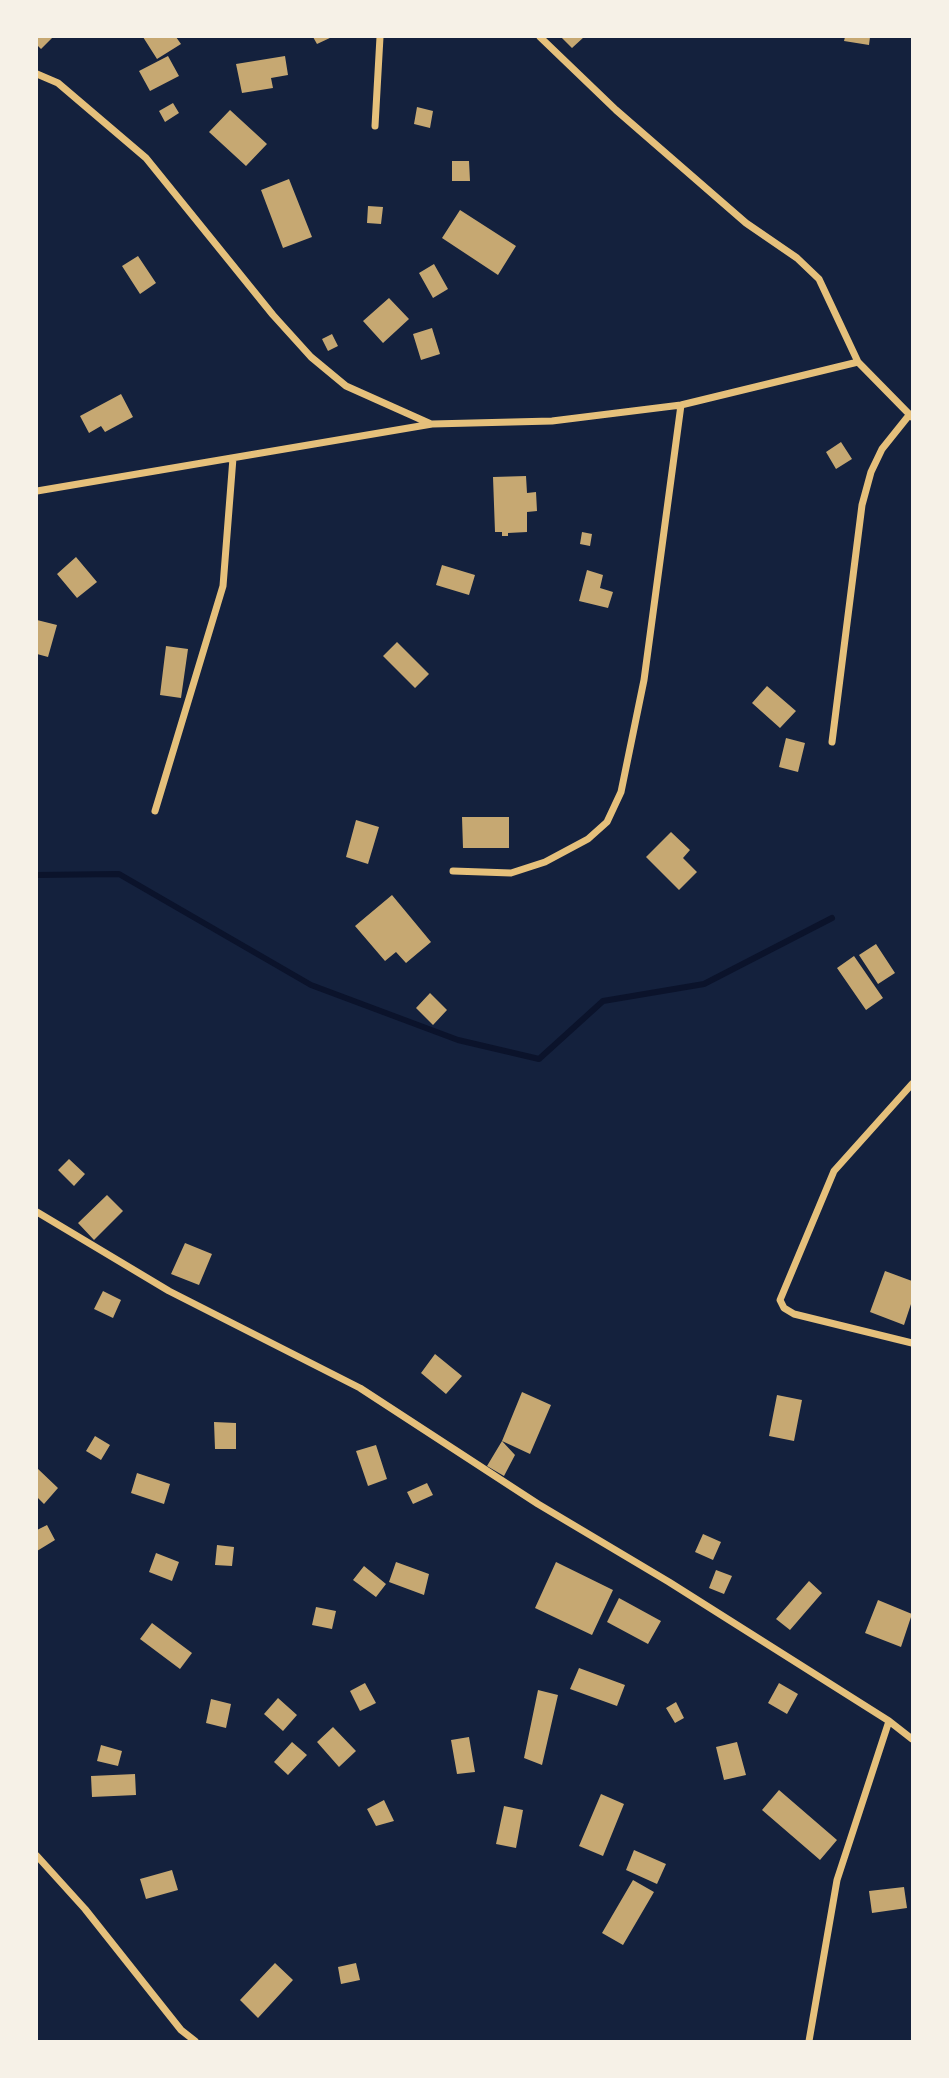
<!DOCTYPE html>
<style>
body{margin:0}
#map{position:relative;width:949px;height:2078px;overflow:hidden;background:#14213d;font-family:Mulish,sans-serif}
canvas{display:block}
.frame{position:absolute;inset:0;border:38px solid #f6f1e7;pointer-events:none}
</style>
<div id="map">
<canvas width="949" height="2078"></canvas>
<div class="frame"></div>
</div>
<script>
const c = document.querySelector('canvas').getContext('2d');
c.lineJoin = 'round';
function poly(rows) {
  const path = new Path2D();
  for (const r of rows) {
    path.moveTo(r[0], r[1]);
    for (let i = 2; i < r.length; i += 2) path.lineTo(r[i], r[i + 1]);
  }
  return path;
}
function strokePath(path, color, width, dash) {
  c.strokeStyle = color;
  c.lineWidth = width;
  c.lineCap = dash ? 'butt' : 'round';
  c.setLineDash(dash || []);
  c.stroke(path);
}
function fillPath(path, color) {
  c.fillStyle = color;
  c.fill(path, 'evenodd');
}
const stream = poly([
 [37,875,119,874,311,985,458,1040,539,1059,603,1001,704,984,832,918]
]);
const building = poly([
 [37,37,53,37,41,49,37,45],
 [143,37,176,37,181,44,157,59],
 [313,37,332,37,317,44],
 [561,37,584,37,572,48],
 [845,37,870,37,869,45,844,41],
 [168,56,179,76,150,91,139,71],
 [285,56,288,75,271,78,273,88,242,93,236,64],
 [173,103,179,113,165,122,159,111],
 [417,107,433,111,430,128,414,124],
 [230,110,267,144,246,166,209,132],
 [452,161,469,161,470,181,452,181],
 [289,179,312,237,283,248,261,190],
 [368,206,383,207,381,224,367,223],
 [460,210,516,246,498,275,442,238],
 [138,256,156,283,140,294,122,266],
 [434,264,448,289,433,298,419,273],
 [389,298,409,319,383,343,363,321],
 [432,328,440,354,421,360,413,334],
 [332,334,338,346,328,351,322,339],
 [121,394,133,417,105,432,101,426,89,433,80,416],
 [841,442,852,459,836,469,826,452],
 [526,476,527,493,536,492,537,511,527,512,527,532,508,533,508,536,502,536,502,532,495,532,493,477],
 [582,532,592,534,590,546,580,544],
 [76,557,97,582,77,598,57,574],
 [442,565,475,575,469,595,436,585],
 [587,570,603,575,600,588,613,592,608,608,579,601],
 [37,620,57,625,48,657,37,654],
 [397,642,429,674,415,688,383,656],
 [166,646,188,649,181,698,160,695],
 [767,686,796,711,780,728,752,703],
 [786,738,805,743,798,772,779,767],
 [462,817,509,817,509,848,463,848],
 [356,820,379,827,368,864,346,857],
 [671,832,690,850,683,858,697,872,679,890,646,857],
 [392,895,431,942,406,963,396,952,385,961,355,926],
 [876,944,895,973,878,984,859,955],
 [854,956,883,998,866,1010,837,968],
 [430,993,447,1010,433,1025,416,1008],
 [69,1159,85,1174,74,1186,58,1170],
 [107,1195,123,1211,94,1240,78,1223],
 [185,1243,212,1254,199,1285,171,1274],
 [885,1271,912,1281,912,1301,904,1325,870,1312],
 [103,1291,121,1300,113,1318,94,1309],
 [435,1354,462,1376,446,1394,421,1373],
 [522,1392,551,1405,530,1454,502,1441,515,1455,504,1476,487,1466,502,1441],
 [777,1395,802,1400,794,1441,769,1436],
 [214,1422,236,1423,236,1449,215,1449],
 [95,1436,110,1445,101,1460,86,1451],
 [376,1445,387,1479,368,1486,356,1451],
 [37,1468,58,1488,44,1504,37,1497],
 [137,1473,170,1484,164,1504,131,1493],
 [427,1483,433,1495,413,1504,407,1492],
 [47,1525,55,1540,37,1551,37,1530],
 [703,1534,721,1542,713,1560,695,1552],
 [217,1545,234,1547,232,1566,215,1565],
 [156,1553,179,1562,172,1581,149,1572],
 [396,1562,429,1574,424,1595,389,1582],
 [556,1562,613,1590,592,1635,535,1608],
 [364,1566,386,1584,376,1597,353,1580],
 [716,1570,732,1576,724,1594,709,1588],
 [809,1581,822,1593,790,1630,776,1619],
 [619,1598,661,1621,648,1644,607,1622],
 [878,1600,912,1614,901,1647,865,1633],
 [316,1607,336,1611,332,1629,312,1625],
 [152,1623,192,1653,180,1669,140,1639],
 [579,1668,625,1685,617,1706,570,1689],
 [365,1683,376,1703,360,1711,350,1691],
 [779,1683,798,1694,787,1714,768,1703],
 [538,1690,558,1695,542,1765,524,1758],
 [278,1698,297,1715,283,1731,264,1714],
 [211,1699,231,1704,226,1728,206,1723],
 [676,1702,684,1718,675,1723,666,1708],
 [333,1727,356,1751,339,1767,317,1742],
 [469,1737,475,1772,457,1774,451,1740],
 [292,1742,307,1755,288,1775,274,1762],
 [737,1742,746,1775,724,1780,716,1747],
 [101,1745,122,1751,118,1766,97,1761],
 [135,1774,136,1795,92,1797,91,1776],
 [779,1790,837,1840,820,1860,762,1810],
 [601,1794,624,1804,603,1856,579,1846],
 [384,1800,394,1821,376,1826,367,1809],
 [504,1806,523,1810,516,1848,496,1844],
 [634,1850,666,1864,657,1884,626,1870],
 [172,1870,178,1890,146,1899,140,1879],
 [633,1880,654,1892,623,1945,602,1933],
 [904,1887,907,1908,872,1913,869,1891],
 [275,1963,293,1980,258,2018,240,2000],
 [356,1963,360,1980,341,1984,338,1967]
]);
const minor = poly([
 [540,37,616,110,746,223,797,258,819,279,858,362],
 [37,74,58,83,146,158,273,315,311,357,346,386,431,424],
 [375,126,380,37],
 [37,491,432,424,552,421,681,405,858,362,912,417],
 [832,742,862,505,871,472,882,449,910,414],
 [155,811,223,586,233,458],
 [453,871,511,873,545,862,588,839,607,822,621,792,644,680,681,405],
 [912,1084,834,1171,780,1300,784,1308,794,1314,912,1343],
 [37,1212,169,1291,360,1388,538,1504,669,1582,889,1721,912,1739],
 [37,1856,85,1909,181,2030,195,2041],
 [809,2041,837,1880,889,1721]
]);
strokePath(stream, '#0b132b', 6);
fillPath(building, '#c6a872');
strokePath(minor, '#e5c07b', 7);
</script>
